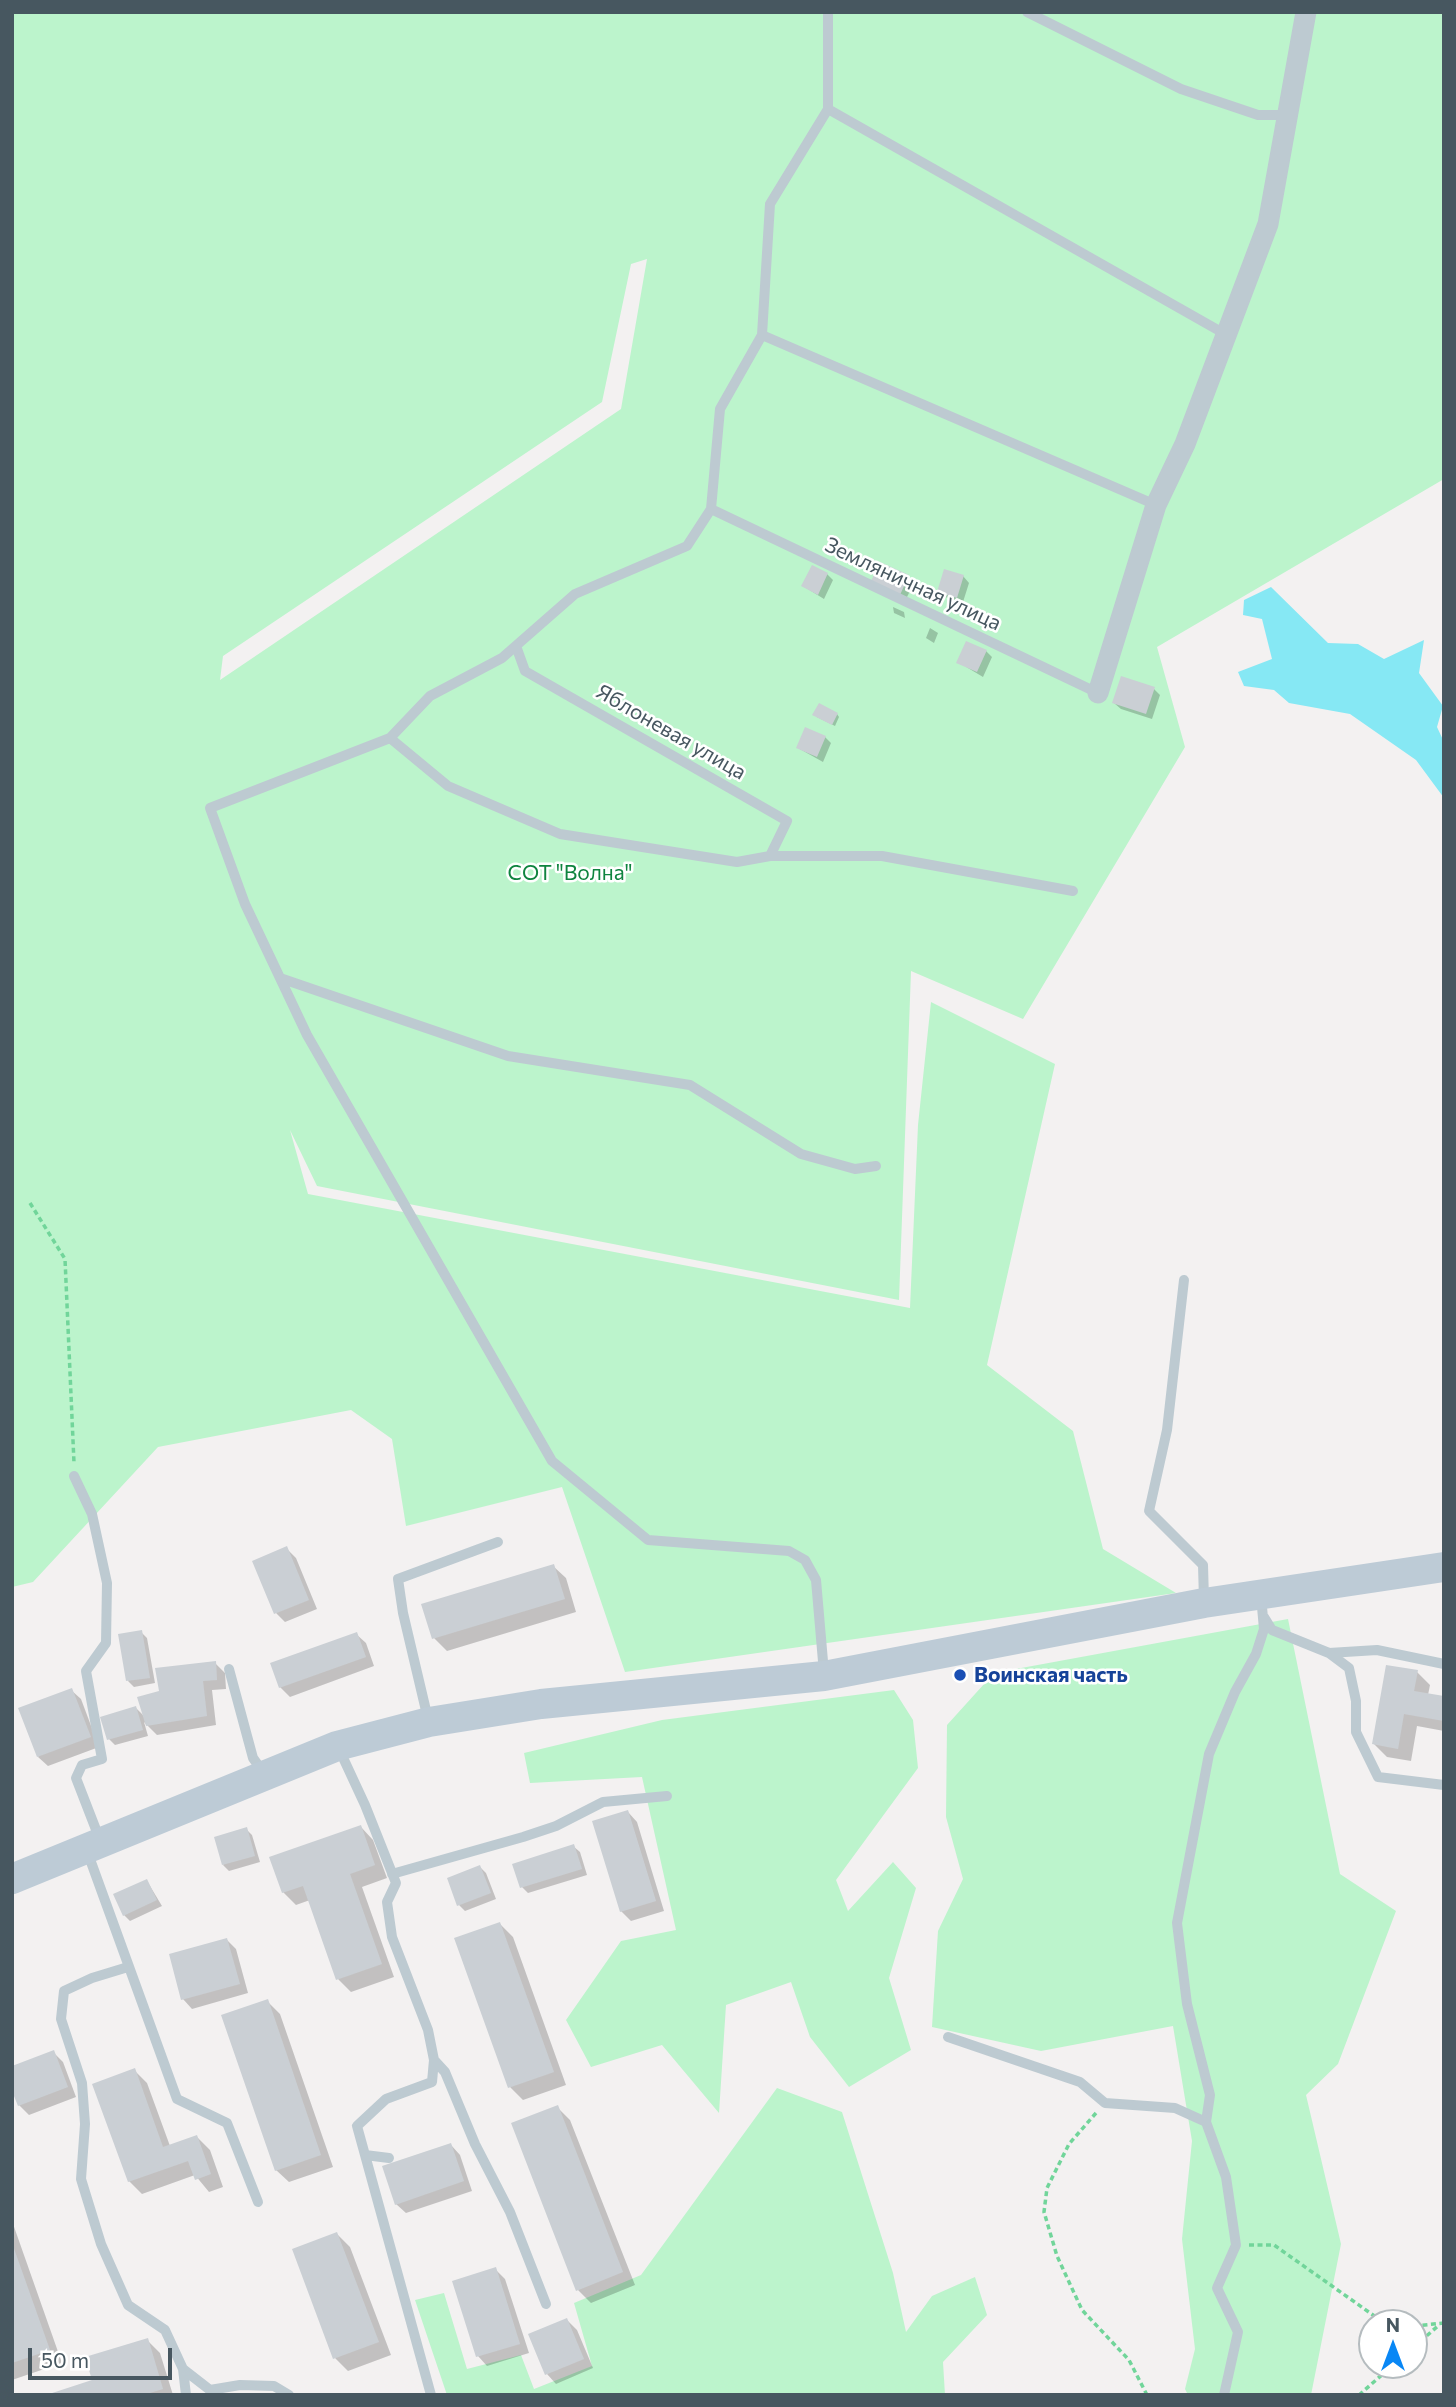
<!DOCTYPE html>
<meta charset="utf-8">
<style>
body{margin:0}
#map{position:relative;width:1456px;height:2407px;overflow:hidden;background:#f3f1f1;font-family:Commissioner,sans-serif}
canvas{display:block}
.frame{position:absolute;inset:0;border:14px solid #475760;pointer-events:none}
.north{position:absolute;left:1358px;top:2309px;width:70px;height:70px;box-sizing:border-box;background:#fff;border:2px solid #b5bcbf;border-radius:50%;rotate:0deg;font-size:19px;font-weight:700;line-height:28px;text-align:center;color:#475760}
.north::after{content:'';display:block;margin:auto;width:24px;height:32px;background:#0987f5;clip-path:polygon(50% 0,100% 100%,50% 72%,0 100%)}
.scale{position:absolute;left:28px;top:2348px;width:144px;height:32px;box-sizing:border-box;border:4px solid #475760;border-top:0;padding-left:9px;font-size:21px;line-height:24px;white-space:nowrap;color:#475760;-webkit-text-stroke:5px #fff;paint-order:stroke}
</style>
<div id="map">
<canvas width="1456" height="2407"></canvas>
<div class="frame"></div>
<div class="north">N</div>
<div class="scale">50 m</div>
</div>
<script>
const c = document.querySelector('canvas').getContext('2d');
c.lineJoin = 'round';
function fillPath(path, color) {
  c.fillStyle = color;
  c.fill(path, 'evenodd');
}
function poly(rows) {
  const path = new Path2D();
  for (const r of rows) {
    path.moveTo(r[0], r[1]);
    for (let i = 2; i < r.length; i += 2) path.lineTo(r[i], r[i + 1]);
  }
  return path;
}
function strokePath(path, color, width, dash) {
  c.strokeStyle = color;
  c.lineWidth = width;
  c.lineCap = dash ? 'butt' : 'round';
  c.setLineDash(dash || []);
  c.stroke(path);
}
function write(font, color, halo, rows, align = 'center') {
  c.font = font + ' Commissioner,sans-serif';
  c.lineWidth = 5;
  c.setLineDash([]);
  c.textBaseline = 'middle';
  c.strokeStyle = halo;
  c.fillStyle = color;
  for (const [text, x, y, turn = 0] of rows) {
    c.save();
    c.translate(x, y);
    c.rotate((+turn || 0) * Math.PI / 180);
    c.textAlign = isNaN(turn) ? turn : align;
    if (halo) c.strokeText(text, 0, 0);
    c.fillText(text, 0, 0);
    c.restore();
  }
}
const green = poly([
 [12,12,1444,12,1444,479,1157,647,1185,747,1023,1019,911,971,899,1300,317,1186,290,1130,308,1194,910,1308,918,1125,931,1002,1055,1064,987,1365,1073,1431,1103,1549,1176,1593,625,1672,562,1487,406,1526,392,1439,351,1410,158,1447,33,1582,12,1587],
 [647,259,621,409,220,680,223,656,602,402,631,264],
 [1288,1619,1340,1874,1396,1911,1338,2064,1306,2095,1341,2244,1311,2395,1188,2395,1185,2389,1195,2349,1182,2239,1192,2141,1173,2026,1041,2051,932,2027,938,1931,963,1879,946,1817,947,1725,994,1673],
 [894,1690,913,1720,918,1768,836,1880,848,1911,893,1862,916,1888,889,1978,911,2050,849,2087,810,2037,791,1982,726,2005,719,2113,662,2045,591,2067,566,2020,621,1941,676,1930,642,1777,530,1783,524,1753,662,1720],
 [777,2088,842,2112,893,2273,906,2332,932,2296,975,2277,987,2315,943,2362,945,2395,447,2395,415,2300,444,2293,467,2369,521,2355,534,2389,592,2366,574,2303,641,2275]
]);
const water = poly([
 [1271,587,1328,643,1358,644,1384,659,1424,640,1419,673,1443,706,1437,727,1444,742,1444,798,1416,760,1350,714,1289,703,1274,690,1244,686,1238,672,1272,659,1262,619,1243,615,1244,600]
]);
const shadow = poly([
 [827,574,833,580,824,599,803,586],
 [963,576,969,583,963,602,945,597,939,591],
 [908,577,914,583,906,599,879,587],
 [893,607,904,612,905,618,894,613],
 [930,628,938,633,934,643,926,638],
 [986,651,992,657,983,677,958,662],
 [1154,689,1160,695,1152,719,1121,709,1114,703],
 [837,714,839,717,835,726,817,717],
 [825,737,831,743,823,762,798,748],
 [286,1548,296,1558,317,1609,285,1622,276,1613],
 [553,1566,566,1578,576,1612,447,1651,434,1638],
 [141,1632,147,1638,155,1683,134,1687,128,1681],
 [356,1634,366,1643,374,1666,290,1697,280,1687],
 [215,1663,225,1673,226,1689,212,1690,216,1725,157,1735,144,1722,148,1736,115,1745,109,1739,136,1708,145,1717,161,1692],
 [1417,1672,1430,1685,1428,1695,1444,1698,1444,1731,1417,1726,1411,1761,1387,1757,1374,1744],
 [71,1690,81,1699,99,1747,48,1766,38,1757],
 [628,1812,637,1822,664,1911,631,1921,621,1911],
 [361,1827,373,1840,387,1878,362,1887,394,1977,351,1992,338,1979,310,1900,296,1905,283,1892],
 [246,1829,252,1835,260,1862,229,1871,223,1865],
 [573,1846,580,1852,587,1875,528,1893,522,1887],
 [480,1867,486,1873,496,1899,465,1911,459,1905],
 [147,1881,162,1906,130,1921,124,1915],
 [500,1924,513,1937,566,2085,523,2100,510,2087],
 [227,1940,236,1949,248,1993,192,2009,183,1999],
 [267,2001,280,2014,333,2167,289,2182,276,2170],
 [53,2052,63,2062,76,2097,29,2115,19,2105],
 [134,2070,147,2083,170,2146,197,2137,210,2150,223,2187,209,2192,195,2175,142,2194,129,2181],
 [557,2107,570,2120,635,2285,591,2303,578,2290],
 [451,2145,460,2155,472,2191,406,2213,396,2204],
 [12,2221,62,2363,12,2380],
 [337,2234,350,2247,391,2355,348,2371,335,2358],
 [495,2269,505,2279,529,2353,487,2366,478,2356],
 [567,2320,577,2330,593,2368,556,2384,547,2374],
 [147,2340,160,2353,173,2395,50,2395,94,2381]
]);
const building = poly([
 [880,562,909,575,900,595,871,581],
 [812,565,828,573,818,595,801,586],
 [944,569,964,575,957,598,937,592],
 [966,641,987,650,977,672,956,663],
 [1121,676,1155,687,1146,714,1112,703],
 [819,703,838,713,832,725,812,715],
 [805,727,826,736,817,757,796,748],
 [287,1546,309,1600,274,1614,252,1561],
 [554,1564,565,1599,432,1639,421,1604],
 [142,1630,150,1678,126,1681,118,1634],
 [357,1632,366,1657,279,1688,270,1663],
 [216,1661,217,1680,203,1681,207,1716,146,1726,137,1697,159,1691,155,1668],
 [1386,1665,1418,1670,1414,1691,1444,1696,1444,1721,1404,1714,1398,1749,1372,1744],
 [72,1688,91,1737,37,1757,18,1708],
 [136,1706,143,1730,107,1740,100,1717],
 [628,1810,656,1901,620,1912,592,1821],
 [361,1825,375,1865,350,1874,382,1964,336,1980,303,1886,282,1893,269,1857],
 [247,1827,255,1856,222,1865,214,1837],
 [574,1844,582,1869,520,1888,512,1864],
 [480,1865,491,1893,457,1906,447,1878],
 [147,1879,157,1900,123,1916,113,1894],
 [500,1922,554,2072,508,2088,454,1938],
 [227,1938,240,1984,181,2000,169,1954],
 [268,1999,321,2155,275,2171,221,2015],
 [54,2050,68,2087,18,2106,12,2091,12,2066],
 [135,2068,163,2147,197,2135,211,2174,195,2180,188,2161,128,2182,92,2084],
 [558,2105,623,2272,576,2291,511,2123],
 [451,2143,464,2181,395,2205,382,2166],
 [337,2232,379,2342,333,2359,292,2249],
 [12,2243,50,2350,12,2363],
 [496,2267,520,2344,476,2357,452,2281],
 [567,2318,584,2359,545,2375,528,2334],
 [148,2338,163,2389,143,2395,46,2395,92,2380,85,2357]
]);
const path = poly([
 [30,1203,65,1259,74,1463],
 [1096,2113,1069,2144,1047,2188,1044,2212,1057,2256,1082,2310,1129,2360,1147,2395],
 [1249,2245,1274,2245,1373,2315,1392,2323],
 [1414,2326,1444,2323],
 [1414,2347,1439,2325],
 [1359,2395,1393,2365]
]);
const lane = poly([
 [1027,12,1181,89,1258,115,1289,115],
 [828,109,1225,334],
 [762,335,1156,505],
 [711,509,1098,693],
 [516,646,525,671,787,821,770,856],
 [390,738,448,786,560,834,737,862,770,856,882,856,1073,891],
 [280,978,508,1056,690,1085,801,1154,855,1169,876,1166],
 [1184,1280,1167,1430,1149,1511,1203,1565,1204,1600],
 [74,1476,92,1514,107,1583,106,1643,86,1671,102,1759,82,1765,76,1778,100,1840],
 [1264,1617,1272,1630,1329,1653,1349,1668,1356,1701,1356,1732,1378,1777,1444,1785],
 [1329,1653,1377,1650,1444,1664],
 [229,1669,253,1758,263,1772],
 [824,1673,816,1580,805,1560,789,1551,648,1540,552,1461,307,1035,245,904,210,808,390,738,430,696,502,658,575,594,687,546,711,509,720,409,762,335,770,204,828,109,828,12],
 [428,1719,403,1613,398,1579,498,1542],
 [339,1749,365,1805,396,1883,387,1902,392,1937,428,2030,434,2060,432,2082,386,2099,357,2126,365,2155,389,2158],
 [87,1851,177,2099,227,2123,258,2202],
 [392,1874,523,1837,556,1826,603,1802,667,1796],
 [128,1967,92,1978,64,1991,61,2019,82,2083,85,2124,81,2179,101,2244,128,2305,165,2330,183,2369,210,2390,240,2385,274,2386,289,2395],
 [948,2037,1080,2082,1105,2103,1175,2108,1206,2122,1226,2177,1236,2245,1217,2288,1238,2332,1224,2395],
 [434,2060,445,2072,475,2144,510,2212,546,2304],
 [1206,2122,1210,2095,1187,2004,1177,1923,1209,1754,1235,1692,1256,1654,1264,1629,1261,1596],
 [365,2155,431,2395],
 [183,2369,186,2395]
]);
const street = poly([
 [1098,693,1156,505,1185,444,1268,224,1306,12]
]);
const secondary = poly([
 [12,1879,337,1746,429,1722,541,1704,824,1676,1204,1603,1444,1567]
]);
const markers = [
 [960,1675,7,"#1a4fb4"]
];
const streetNames = [
 ["Земляничная улица",913,584,25],
 ["Яблоневая улица",671,732,30]
];
const parkNames = [
 ["СОТ \"Волна\"",570,873]
];
const transitNames = [
 ["Воинская часть",974,1675]
];
fillPath(green, '#bcf4cc');
fillPath(water, '#86e8f4');
fillPath(shadow, '#0003');
fillPath(building, '#cacfd4');
strokePath(path, '#71d59a', 3.5, [5, 3.5]);
strokePath(lane, '#bdcad1', 10);
strokePath(street, '#bdcad1', 21);
strokePath(secondary, '#bdcbd6', 30);
for (const [x, y, r, color] of markers) {
  const dot = new Path2D();
  dot.arc(x, y, r, 0, 2 * Math.PI);
  c.fillStyle = color;
  c.fill(dot);
  strokePath(dot, '#fff', 2.5);
}
write('21px', '#475760', '#fff', streetNames);
write('21px', '#0f843f', '#fff', parkNames);
write('bold 21px', '#164399', '#fff', transitNames, 'left');
</script>
